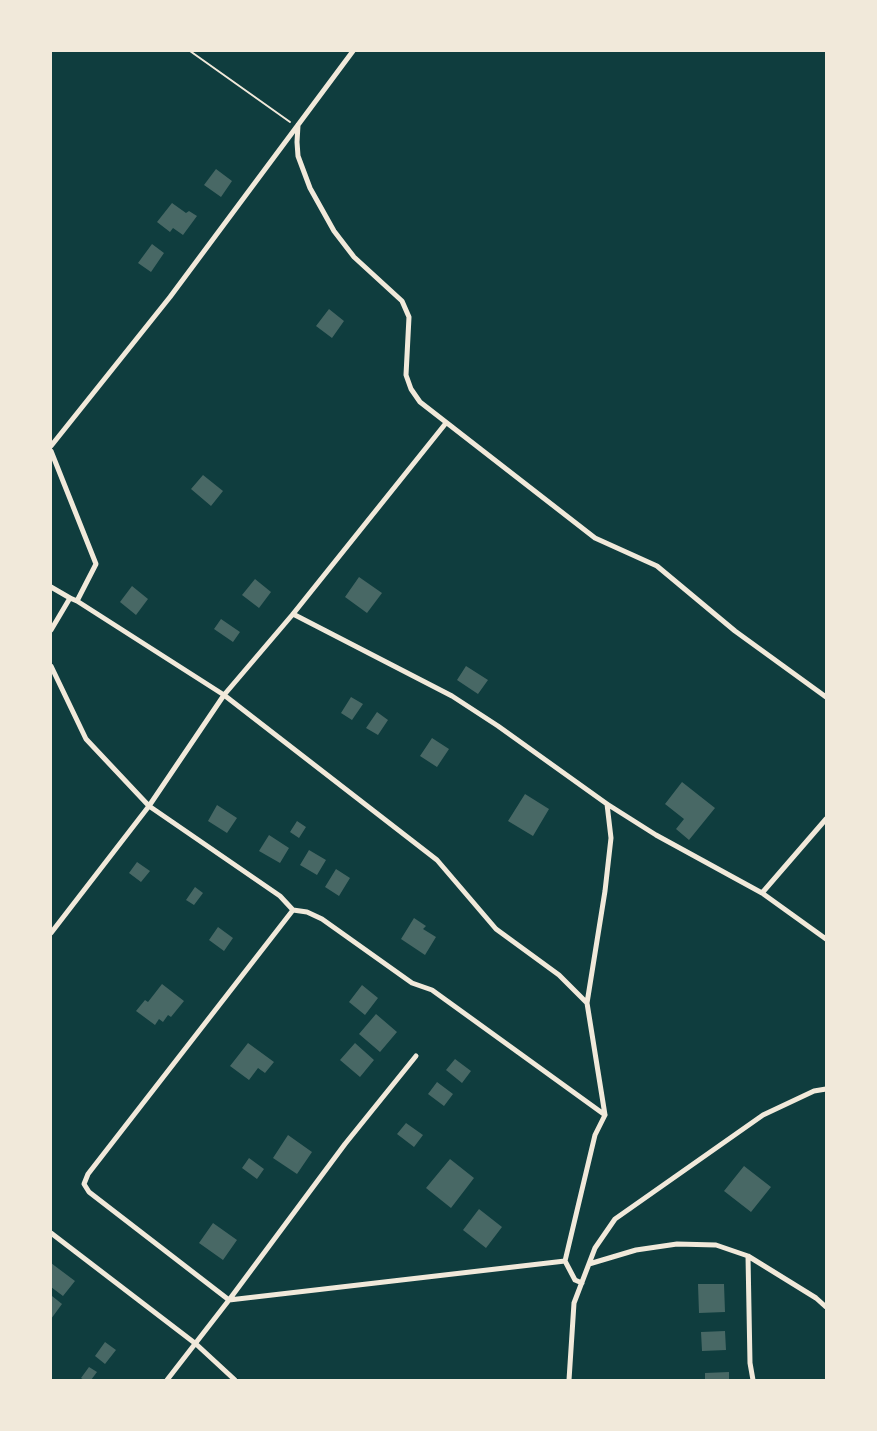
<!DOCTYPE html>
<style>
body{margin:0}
#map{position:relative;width:877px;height:1431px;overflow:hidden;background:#0f3d3e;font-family:Barlow,sans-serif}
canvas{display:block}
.frame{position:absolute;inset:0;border:52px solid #f1e9da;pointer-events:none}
</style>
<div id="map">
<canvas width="877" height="1431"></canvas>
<div class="frame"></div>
</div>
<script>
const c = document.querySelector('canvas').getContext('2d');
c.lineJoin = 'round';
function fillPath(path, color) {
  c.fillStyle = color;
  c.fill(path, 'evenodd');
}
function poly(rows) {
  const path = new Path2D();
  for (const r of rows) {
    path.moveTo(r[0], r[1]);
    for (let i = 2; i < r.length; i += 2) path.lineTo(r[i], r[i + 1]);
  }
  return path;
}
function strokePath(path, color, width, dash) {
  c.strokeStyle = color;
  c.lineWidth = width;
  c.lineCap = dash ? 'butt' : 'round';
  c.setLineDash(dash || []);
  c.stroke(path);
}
const building = poly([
 [216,169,232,181,221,197,204,185],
 [172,203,186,213,189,211,197,216,183,235,173,228,170,232,157,222],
 [152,244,164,253,151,272,138,263],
 [329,309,344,321,332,338,316,326],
 [203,475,223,491,211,506,191,489],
 [359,577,382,593,367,613,345,597],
 [255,579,271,592,259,608,242,595],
 [132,586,148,599,136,615,120,602],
 [221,619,240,632,233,642,214,629],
 [466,666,488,680,478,694,457,680],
 [351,697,363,704,352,720,341,713],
 [377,712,388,720,378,735,366,728],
 [432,738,449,749,437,767,420,756],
 [682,782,715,808,689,840,676,829,684,819,665,804],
 [525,794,549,809,533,836,508,821],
 [217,805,237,818,227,833,208,821],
 [297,821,306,827,299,838,290,832],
 [269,835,289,848,280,863,259,851],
 [309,850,326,860,317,875,300,865],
 [137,862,150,871,141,882,129,873],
 [336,869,350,878,339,896,325,887],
 [195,887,203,893,194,905,186,900],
 [414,918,426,926,423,929,436,937,425,955,401,939],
 [218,927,233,938,224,951,209,940],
 [162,984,184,1001,171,1017,168,1015,163,1022,159,1019,155,1025,136,1011,145,1000,148,1002],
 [362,985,378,998,365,1015,349,1002],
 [376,1014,397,1032,380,1052,359,1034],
 [248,1043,274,1062,265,1073,258,1068,249,1080,230,1066],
 [355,1043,374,1060,360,1077,340,1060],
 [455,1059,471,1071,462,1083,446,1070],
 [437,1082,453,1094,444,1106,428,1094],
 [406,1123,423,1135,414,1147,397,1134],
 [288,1135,312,1152,297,1174,273,1158],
 [249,1158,264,1169,257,1179,242,1168],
 [450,1159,474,1178,451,1208,426,1188],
 [744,1166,771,1187,751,1212,724,1191],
 [479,1209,502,1227,486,1248,463,1230],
 [213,1223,237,1240,223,1260,199,1243],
 [51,1263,75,1281,63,1296,51,1287],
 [698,1284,724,1284,725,1312,699,1313],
 [52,1296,62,1304,51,1319,51,1298],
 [725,1331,726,1350,702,1351,701,1332],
 [105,1342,116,1350,105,1364,95,1356],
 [89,1367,97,1372,91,1380,84,1380,81,1378],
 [729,1372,729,1380,705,1380,705,1373]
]);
const path = poly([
 [190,51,290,122]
]);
const minor = poly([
 [298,125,297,142,298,156,310,188,334,231,354,257,402,301,409,317,406,375,411,389,420,402,595,538,657,566,735,631,826,697],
 [51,446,170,297,353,51],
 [51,451,96,564,77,601],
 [51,587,70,598],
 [293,614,452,696,498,726,607,804,656,835,762,893,826,939],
 [51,630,70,598,77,601,224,695,437,860,496,929,559,975,587,1003,605,1115,595,1135,565,1261,575,1280,582,1283],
 [51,666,86,739,149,806,280,896,293,910,307,912,322,919,412,983,432,990,605,1115],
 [762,893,826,819],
 [51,933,149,806,224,695,293,614,446,423],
 [587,1003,605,891,611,838,607,804],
 [416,1056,345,1144,229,1300,565,1261],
 [51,1233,196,1344,235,1380],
 [748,1256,750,1363,753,1380],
 [589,1264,636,1250,677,1244,716,1245,748,1256,816,1298,826,1307],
 [167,1380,229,1300,89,1192,84,1184,88,1174,293,910],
 [569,1380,574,1303,595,1248,615,1219,763,1115,814,1091,826,1089]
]);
fillPath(building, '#486865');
strokePath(path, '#f1e9da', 2);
strokePath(minor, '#f1e9da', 5);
</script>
